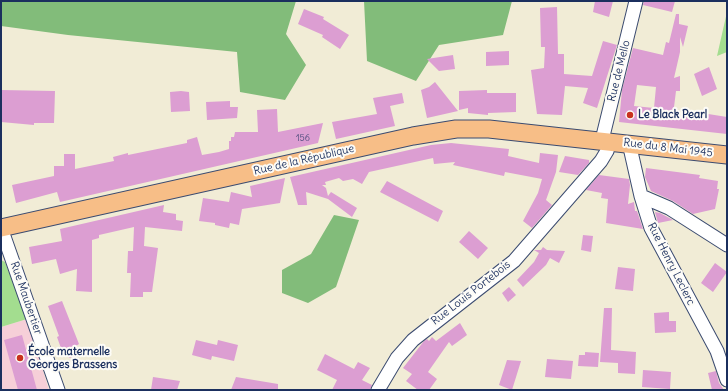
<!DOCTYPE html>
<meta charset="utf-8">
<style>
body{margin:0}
#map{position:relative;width:728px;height:391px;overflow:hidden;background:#f1ecd6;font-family:Delius,sans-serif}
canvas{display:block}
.frame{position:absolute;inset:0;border:2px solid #1b2f5e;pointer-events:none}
</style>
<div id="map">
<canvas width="728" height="391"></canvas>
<div class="frame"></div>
</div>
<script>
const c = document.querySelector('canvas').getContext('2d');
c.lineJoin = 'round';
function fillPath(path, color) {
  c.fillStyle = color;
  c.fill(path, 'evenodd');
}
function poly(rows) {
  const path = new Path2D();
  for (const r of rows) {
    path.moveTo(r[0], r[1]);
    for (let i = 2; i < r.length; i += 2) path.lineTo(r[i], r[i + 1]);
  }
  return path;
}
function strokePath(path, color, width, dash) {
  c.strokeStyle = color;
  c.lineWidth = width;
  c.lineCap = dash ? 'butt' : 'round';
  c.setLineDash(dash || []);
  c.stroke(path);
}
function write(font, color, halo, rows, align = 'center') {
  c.font = font + ' Delius,sans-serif';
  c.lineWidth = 4;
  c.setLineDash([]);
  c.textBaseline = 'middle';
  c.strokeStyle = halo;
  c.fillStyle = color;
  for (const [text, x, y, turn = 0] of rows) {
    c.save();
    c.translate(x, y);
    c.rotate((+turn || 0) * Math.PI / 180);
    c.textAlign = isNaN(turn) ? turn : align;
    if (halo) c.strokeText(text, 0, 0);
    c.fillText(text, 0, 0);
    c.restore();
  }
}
const built = poly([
 [27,319,49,390,1,390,1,327]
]);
const green = poly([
 [727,12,727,52,717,56],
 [1,260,5,262,27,319,1,327]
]);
const forest = poly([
 [1,1,296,1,286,34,306,65,285,100,240,92,237,52,68,35,1,26],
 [364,1,512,1,503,35,439,45,416,81,367,61],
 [334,215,359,220,336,287,308,303,282,293,282,270,311,254]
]);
const building = poly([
 [595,1,613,1,609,17,593,12],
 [644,1,675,1,672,12,643,5],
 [557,7,558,54,564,54,564,74,592,76,603,41,617,45,597,108,583,103,588,88,565,86,562,115,537,114,531,70,544,68,545,47,541,47,540,8],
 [304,9,324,17,323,19,349,35,340,49,322,37,323,35,298,24],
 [676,14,679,14,679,24,688,26,683,47,680,37,680,52,674,78,680,76,680,91,676,91,673,115,701,118,702,113,727,117,727,134,619,122,622,90,633,48,663,55,666,42,669,43],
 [637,85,656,87,654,108,634,106],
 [509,51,509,65,486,66,486,52],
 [453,55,455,69,439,71,427,59],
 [709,67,717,89,702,96,694,74],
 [435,82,458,111,427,118,421,90,429,87],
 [1,90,55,91,54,123,34,123,34,125,1,122],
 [487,90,487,93,516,93,516,112,488,113,488,115,468,113,468,108,459,110,459,91],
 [181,91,189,92,190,111,171,112,170,92],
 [402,93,404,103,390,106,395,126,336,139,332,122,377,114,373,98],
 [230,101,230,107,238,107,237,118,207,120,206,102],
 [277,109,278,132,323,123,318,143,60,202,57,192,16,203,12,185,54,176,54,166,64,166,64,154,75,154,75,169,114,161,113,157,128,153,128,155,187,143,187,140,197,137,202,155,219,152,229,149,229,141,231,141,231,137,234,137,235,132,258,132,257,110],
 [451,143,509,149,508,156,539,163,540,153,558,155,556,172,546,200,552,205,532,228,523,221,538,193,542,179,505,172,504,176,453,165,455,162,434,164,433,158,369,172,362,184,353,179,343,181,339,178,325,182,326,185,322,185,326,188,328,196,331,192,357,208,352,217,328,199,306,192,307,205,298,205,290,177,431,145],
 [565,156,589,160,589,163,578,175,559,172],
 [646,168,700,175,699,178,718,181,717,189,719,189,715,209,693,214,673,201,651,191,645,177],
 [599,175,629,179,630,185,628,204,634,202,635,211,637,211,643,229,606,223,608,199,601,198,602,193,586,190],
 [285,178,280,203,242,209,239,225,230,223,229,228,215,225,215,223,199,221,203,198,229,202,231,192,252,197,250,186],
 [387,181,443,211,438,222,380,192],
 [164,205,163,212,176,214,176,220,183,221,182,231,145,227,144,246,158,248,152,292,143,292,143,297,130,297,131,273,127,273,128,251,133,251,134,227,99,235,99,238,92,240,92,292,76,291,77,269,60,274,56,259,32,264,29,247,62,241,60,229],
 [655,212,660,213,673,220,658,223],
 [469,231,488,248,478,259,459,242],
 [583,235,593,236,591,252,581,250],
 [543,247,547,250,565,251,559,263,550,258,546,265,523,287,517,280,534,262,539,253,534,250,541,250],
 [715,263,727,272,713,292,701,283],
 [618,267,635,269,633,291,615,289],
 [509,287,516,295,508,302,502,293],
 [62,301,79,344,76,346,79,355,69,358,66,349,62,351,57,337,59,336,48,306],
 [604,308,612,308,611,350,636,352,635,374,618,373,618,363,600,362],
 [669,312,669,321,676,321,676,332,655,333,654,313],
 [460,323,467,335,452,346,449,342,428,372,437,379,429,390,418,390,406,381,412,374,403,368,424,341,427,339,429,341,432,337,436,341],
 [22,335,37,390,18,390,4,340],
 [196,340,217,345,218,340,238,345,234,361,212,356,211,360,192,355],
 [585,352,599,353,598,367,578,366,579,355,585,355],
 [325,354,354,369,358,362,370,368,362,380,372,385,370,390,332,390,337,380,317,370],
 [547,359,573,361,571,379,545,377],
 [507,360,521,361,512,390,499,385],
 [643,370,671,372,670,389,642,387],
 [716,371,719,383,724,390,712,390,708,373],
 [153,377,180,381,177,390,151,390],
 [236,377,278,384,278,390,231,390]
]);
const minor = poly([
 [602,140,636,1],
 [629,143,641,196,651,228,717,351,727,380],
 [641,196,669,208,727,245],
 [1,228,58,390],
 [378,390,397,358,413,340,514,261,601,161,607,151,610,141]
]);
const major = poly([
 [1,228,413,136,456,129,489,129,727,155]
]);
const markers = [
 [630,115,4,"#c8321e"],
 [20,358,4,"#c8321e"]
];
const numberNames = [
 ["156",303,138]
];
const streetNames = [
 ["Rue de Mello",619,71,-76],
 ["Rue du 8 Mai 1945",668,148,7],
 ["Rue de la République",304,160,-13],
 ["Rue Henry Leclerc",671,264,63],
 ["Rue Louis Portebois",471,293,-38],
 ["Rue Maubertier",26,298,71]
];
const poiNames = [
 ["Le Black Pearl",638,115],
 ["École maternelle",28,352],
 ["Georges Brassens",28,365]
];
fillPath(built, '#f6cfd8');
fillPath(green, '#a3dd8f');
fillPath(forest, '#82bc7a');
fillPath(building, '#dc9ed2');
strokePath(minor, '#3b4b70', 15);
strokePath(major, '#3b4b70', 19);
strokePath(minor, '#fff', 13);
strokePath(major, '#f7be87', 17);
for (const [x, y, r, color] of markers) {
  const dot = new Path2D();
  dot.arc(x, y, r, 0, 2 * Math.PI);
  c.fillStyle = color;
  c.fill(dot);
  strokePath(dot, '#fdfcf7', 1.5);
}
write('9px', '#4b4b7b', null, numberNames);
write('11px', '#1b2f5e', '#fdfcf7', streetNames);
write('bold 11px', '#1b2f5e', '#fdfcf7', poiNames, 'left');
</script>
